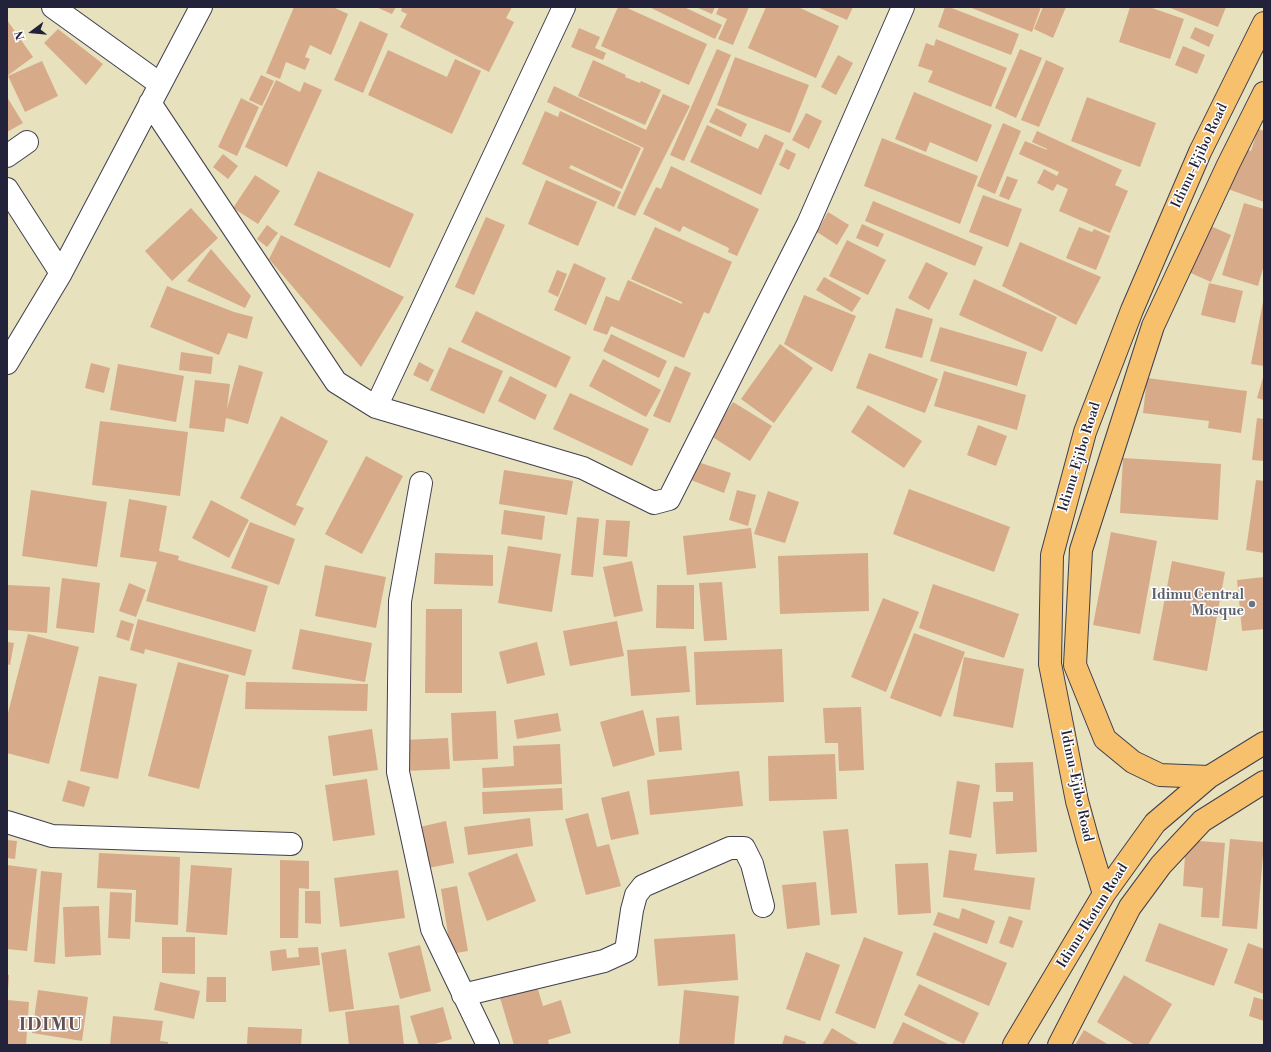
<!DOCTYPE html>
<style>
body{margin:0}
#map{position:relative;width:1271px;height:1052px;overflow:hidden;background:#e8e1bd;font-family:"Libre Bodoni",serif}
canvas{display:block}
.frame{position:absolute;inset:0;border:8px solid #22223b;pointer-events:none}
.north{position:absolute;left:12px;top:12px;width:40px;height:40px;-webkit-text-stroke:3px #fff;paint-order:stroke;rotate:254deg;font-size:11px;font-weight:700;line-height:16px;text-align:center;color:#22223b}
.north::after{content:'';display:block;margin:auto;width:14px;height:18px;background:#22223b;clip-path:polygon(50% 0,100% 100%,50% 72%,0 100%)}
</style>
<div id="map">
<canvas width="1271" height="1052"></canvas>
<div class="frame"></div>
<div class="north">N</div>
</div>
<script>
const c = document.querySelector('canvas').getContext('2d');
c.lineJoin = 'round';
function fillPath(path, color) {
  c.fillStyle = color;
  c.fill(path, 'evenodd');
}
function poly(rows) {
  const path = new Path2D();
  for (const r of rows) {
    path.moveTo(r[0], r[1]);
    for (let i = 2; i < r.length; i += 2) path.lineTo(r[i], r[i + 1]);
  }
  return path;
}
function strokePath(path, color, width, dash) {
  c.strokeStyle = color;
  c.lineWidth = width;
  c.lineCap = dash ? 'butt' : 'round';
  c.setLineDash(dash || []);
  c.stroke(path);
}
function write(font, color, halo, rows, align = 'center') {
  c.font = font + ' "Libre Bodoni",serif';
  c.lineWidth = 3;
  c.setLineDash([]);
  c.textBaseline = 'middle';
  c.strokeStyle = halo;
  c.fillStyle = color;
  for (const [text, x, y, turn = 0] of rows) {
    c.save();
    c.translate(x, y);
    c.rotate((+turn || 0) * Math.PI / 180);
    c.textAlign = isNaN(turn) ? turn : align;
    if (halo) c.strokeText(text, 0, 0);
    c.fillText(text, 0, 0);
    c.restore();
  }
}
const building = poly([
 [294,7,333,7,348,14,331,55,310,45,305,57,310,59,305,70,286,62,280,79,266,73],
 [376,7,396,7,392,14],
 [402,7,512,7,506,18,514,22,489,72,400,27,407,14,401,11],
 [618,7,625,7,707,44,689,85,601,46],
 [649,7,684,7,722,25,715,39],
 [696,7,715,7,712,14],
 [719,7,749,7,733,45,718,39,727,19,716,14],
 [766,7,798,7,839,26,816,78,748,48],
 [817,7,853,7,847,20],
 [945,7,949,7,1019,34,1011,55,938,27],
 [969,7,1041,7,1032,32],
 [1043,7,1066,7,1053,38,1034,29],
 [1130,7,1149,7,1184,19,1170,59,1119,42],
 [1168,7,1226,7,1218,27],
 [7,20,33,57,7,76],
 [360,21,388,34,363,93,334,80],
 [1195,27,1214,35,1209,47,1190,38],
 [579,28,600,37,595,48,606,53,603,60,571,47],
 [58,29,103,64,86,85,44,43],
 [936,39,1007,68,991,107,928,82,933,71,918,66,926,43,934,46],
 [1183,46,1205,55,1197,74,1175,65],
 [717,49,731,55,684,161,670,155],
 [1020,49,1042,58,1016,118,995,108],
 [388,50,447,77,455,59,481,71,452,134,368,95],
 [838,55,853,63,836,95,821,87],
 [735,57,809,85,790,133,717,105],
 [593,60,626,75,625,77,640,83,641,81,661,90,645,125,578,96],
 [1046,60,1064,68,1039,127,1021,120],
 [42,61,58,96,25,112,8,76],
 [261,75,274,81,262,106,249,100],
 [276,80,300,92,304,82,322,90,287,167,245,147],
 [554,86,646,130,663,94,690,106,635,216,617,208,644,148,547,102],
 [914,92,992,125,977,162,930,142,926,152,895,139],
 [7,97,23,123,7,132],
 [1087,97,1156,123,1140,167,1071,141],
 [241,98,259,107,237,156,218,147],
 [716,108,747,124,741,137,709,122],
 [545,111,558,117,560,111,641,148,622,189,571,165,569,168,621,192,614,207,522,164],
 [806,113,822,121,809,149,792,140],
 [1003,123,1021,131,995,194,977,186],
 [707,125,758,149,765,134,784,143,761,195,690,162],
 [1258,129,1264,131,1264,202,1228,189,1241,148,1251,151],
 [1037,131,1122,170,1115,185,1128,191,1110,233,1059,211,1068,189,1057,184,1053,191,1037,183,1044,169,1057,176,1059,172,1019,154,1025,141,1047,150,1047,149,1032,142],
 [882,138,978,176,960,224,864,186],
 [786,149,796,154,789,170,779,165],
 [223,154,238,166,228,179,213,167],
 [671,166,759,209,737,256,728,252,729,248,683,226,680,232,643,214,656,187,661,189],
 [318,171,414,214,390,268,294,225],
 [255,175,280,191,258,224,233,208],
 [1007,176,1018,180,1009,200,999,196],
 [546,180,597,202,578,246,528,224],
 [983,195,1022,209,1008,247,969,232],
 [873,201,983,247,975,266,865,221],
 [1244,203,1264,209,1264,265,1258,286,1222,275],
 [191,208,218,238,172,281,145,251],
 [828,212,849,225,837,245,817,232],
 [486,217,505,225,474,295,455,287],
 [1204,223,1231,235,1211,282,1184,270],
 [862,224,884,234,878,247,856,238],
 [267,225,278,233,267,247,257,239],
 [655,227,732,262,709,314,704,312,684,358,611,326,607,335,593,330,606,296,619,301,628,280,682,304,682,302,631,279],
 [1079,227,1092,232,1094,229,1110,236,1096,270,1066,258],
 [281,235,404,297,361,367,269,259],
 [847,240,886,260,868,295,829,276],
 [1020,242,1101,277,1076,325,1002,286],
 [211,249,251,296,245,308,187,281],
 [926,262,948,273,929,310,908,298],
 [574,263,606,278,586,325,554,310],
 [557,270,567,274,558,297,548,292],
 [824,277,861,298,852,312,816,290],
 [974,279,1057,317,1042,352,959,315],
 [1209,283,1243,291,1235,323,1201,315],
 [167,286,234,312,253,317,247,339,228,333,219,355,150,327],
 [804,295,856,316,832,372,784,344],
 [1263,302,1264,302,1264,366,1251,364],
 [896,308,933,319,922,358,885,348],
 [476,311,571,357,556,388,461,342],
 [940,327,1027,352,1017,386,930,361],
 [611,334,667,361,659,378,603,351],
 [780,344,813,368,774,423,741,399],
 [449,347,503,371,484,414,430,390],
 [181,352,213,357,211,374,179,370],
 [869,353,938,379,925,413,856,388],
 [603,359,661,390,646,417,589,386],
 [419,362,434,370,428,382,413,375],
 [91,363,110,368,104,393,85,388],
 [118,364,184,376,176,422,110,410],
 [239,365,263,372,248,424,226,418,224,432,189,428,195,380,230,384,227,409],
 [675,366,691,373,670,423,653,416],
 [944,371,1026,395,1017,430,934,406],
 [1264,374,1264,400,1257,398],
 [510,376,547,395,535,420,498,401],
 [1147,378,1247,391,1241,433,1208,428,1209,421,1143,413],
 [570,393,649,429,632,466,553,429],
 [733,402,772,426,750,461,711,436],
 [868,405,922,441,904,468,851,432],
 [281,416,328,441,296,505,304,508,295,526,240,498],
 [1257,418,1264,419,1264,461,1252,460],
 [100,421,188,432,180,496,92,485],
 [978,425,1007,436,996,466,967,455],
 [366,456,403,476,362,554,325,534],
 [1123,458,1221,464,1218,520,1120,513],
 [698,462,731,473,724,493,691,480],
 [504,470,573,481,567,515,499,504],
 [1256,480,1264,481,1264,553,1246,550],
 [909,489,1010,527,994,572,893,534],
 [31,490,107,502,97,567,22,556],
 [737,490,756,495,748,526,729,520],
 [768,491,799,502,785,543,754,534],
 [129,499,167,506,159,551,179,556,178,560,268,586,255,632,146,601,157,562,120,557],
 [211,500,249,520,229,558,192,538],
 [504,510,545,516,542,540,501,534],
 [577,517,599,519,593,577,571,575],
 [606,520,630,521,627,557,603,555],
 [250,522,295,539,279,585,231,568],
 [751,528,756,568,687,575,683,536],
 [1111,532,1157,541,1140,634,1093,625],
 [508,546,561,554,552,612,498,603],
 [435,553,493,555,493,586,434,584],
 [868,553,869,611,780,614,778,556],
 [632,561,643,611,614,617,603,567],
 [1172,561,1225,572,1207,671,1153,660],
 [325,565,386,577,376,628,315,616],
 [1264,577,1264,629,1242,631,1237,580],
 [62,578,100,583,94,633,56,628],
 [722,582,727,640,704,641,699,583],
 [129,583,146,590,136,617,119,611],
 [933,584,1019,614,1004,658,919,628],
 [7,585,50,587,47,633,7,630],
 [657,585,694,585,694,629,656,628],
 [883,598,919,612,886,692,851,677],
 [426,609,462,609,462,693,425,693],
 [138,619,252,650,245,676,145,649,144,654,130,650],
 [121,620,134,624,129,641,116,637],
 [617,621,624,656,570,666,563,631],
 [300,629,372,643,365,682,292,669],
 [914,633,965,652,941,717,890,698],
 [28,634,79,647,49,764,7,753,7,717],
 [7,642,14,643,10,665,7,664],
 [537,642,545,675,507,684,499,652],
 [686,646,690,692,631,696,627,650],
 [782,649,784,702,696,705,694,652],
 [964,657,1024,669,1013,728,953,716],
 [178,662,229,675,199,789,148,776],
 [99,676,137,684,118,779,80,771],
 [246,682,368,684,367,711,245,709],
 [861,707,864,770,839,771,838,743,825,743,823,708],
 [643,710,655,755,613,767,600,722],
 [496,711,498,759,453,761,451,713],
 [558,713,561,731,517,739,514,720],
 [679,716,682,750,659,752,656,718],
 [372,729,378,770,333,776,328,736],
 [448,738,450,769,405,771,403,740],
 [560,744,562,784,483,788,482,768,514,766,513,746],
 [835,754,837,799,769,801,768,756],
 [1033,762,1037,852,996,854,993,802,1013,801,1013,792,996,792,995,763],
 [739,771,743,806,650,815,647,780],
 [367,779,375,835,333,841,325,785],
 [68,780,90,787,84,807,62,801],
 [957,781,980,785,971,838,949,834],
 [562,788,563,810,483,814,482,792],
 [629,791,639,834,611,840,601,798],
 [588,813,597,847,609,844,621,886,586,895,565,819],
 [530,818,533,846,468,855,464,827],
 [446,821,454,863,423,869,415,828],
 [848,829,857,913,831,915,823,831],
 [1230,839,1264,842,1257,929,1222,926],
 [7,840,17,841,15,859,7,858],
 [1186,840,1225,843,1219,918,1201,917,1203,888,1183,886],
 [949,850,977,854,974,870,1035,878,1030,910,943,897],
 [99,853,180,857,178,925,135,922,136,890,97,888],
 [517,853,536,901,487,921,468,873],
 [280,860,309,861,309,889,299,888,298,938,280,938],
 [928,863,931,913,898,915,895,864],
 [7,865,37,869,27,951,7,949],
 [191,865,232,868,227,935,186,932],
 [398,870,405,918,340,927,334,878],
 [41,871,62,873,55,964,34,962],
 [816,882,820,925,787,929,782,885],
 [457,886,468,951,451,954,441,889],
 [305,891,320,891,321,924,305,923],
 [110,892,132,893,130,939,108,938],
 [99,906,101,955,65,957,63,907],
 [962,908,995,921,987,944,933,925,938,912,959,919],
 [1009,916,1023,921,1013,948,999,943],
 [1159,923,1228,949,1214,986,1145,961],
 [934,932,1007,963,989,1006,916,975],
 [735,934,738,980,658,986,654,939],
 [162,937,195,937,195,974,162,973],
 [864,937,903,952,875,1029,835,1013],
 [1248,943,1264,949,1264,994,1234,983],
 [420,945,431,991,400,999,388,953],
 [318,947,320,965,272,971,270,951,286,949,287,958,299,957,298,948],
 [346,949,354,1009,329,1012,321,953],
 [806,952,840,965,820,1021,786,1009],
 [7,975,9,975,8,990,7,990],
 [1124,975,1172,1004,1148,1045,1135,1045,1097,1022],
 [207,977,226,977,226,1002,206,1002],
 [535,980,543,1006,561,1000,571,1033,548,1040,549,1045,514,1045,498,991],
 [160,982,200,991,194,1019,154,1010],
 [919,984,979,1013,964,1044,904,1015],
 [38,990,88,997,82,1041,32,1033],
 [684,990,739,996,734,1045,679,1045],
 [1254,997,1264,1000,1264,1021,1249,1016],
 [7,1000,29,1002,26,1045,7,1045],
 [399,1005,404,1045,349,1045,345,1012],
 [443,1007,452,1039,431,1045,419,1045,410,1016],
 [113,1016,163,1021,160,1041,168,1042,168,1045,110,1045],
 [903,1022,950,1045,892,1045],
 [248,1027,302,1029,301,1045,247,1044],
 [832,1028,860,1045,822,1045],
 [1084,1030,1109,1045,1075,1045],
 [785,1035,806,1042,805,1045,782,1045]
]);
const minor = poly([
 [53,7,160,84],
 [150,103,336,382,376,407,583,468,654,503,669,499,808,224,903,7],
 [7,156,27,142],
 [7,189,61,273],
 [7,363,61,273,201,7],
 [376,407,564,7],
 [421,483,400,601,398,772,432,929,488,1045],
 [7,822,52,836,291,844],
 [463,995,604,961,626,951,632,910,636,895,643,886,730,848,744,848,752,864,763,906]
]);
const major = poly([
 [1209,777,1160,775,1133,762,1105,739,1075,665,1081,550,1153,326,1228,165,1264,93],
 [1104,894,1088,841,1077,801,1050,664,1052,555,1085,432,1132,310,1200,152,1264,23],
 [1014,1045,1104,894,1155,823,1209,777,1264,743],
 [1059,1045,1130,907,1161,865,1202,821,1264,782]
]);
const markers = [
 [1252,604,4,"#6b7280"]
];
const streetNames = [
 ["Idimu-Ejibo Road",1200,156,-65],
 ["Idimu-Ejibo Road",1080,457,-73],
 ["Idimu-Ejibo Road",1076,786,78],
 ["Idimu-Ikotun Road",1093,916,-58]
];
const worshipNames = [
 ["Idimu Central",1244,596],
 ["Mosque",1244,612]
];
const districtNames = [
 ["IDIMU",51,1026]
];
fillPath(building, '#d7aa8a');
strokePath(minor, '#403f4e', 24);
strokePath(major, '#403f4e', 24);
strokePath(minor, '#fff', 22);
strokePath(major, '#f7c06c', 22);
for (const [x, y, r, color] of markers) {
  const dot = new Path2D();
  dot.arc(x, y, r, 0, 2 * Math.PI);
  c.fillStyle = color;
  c.fill(dot);
  strokePath(dot, '#fff', 1.5);
}
write('14px', '#22223b', '#fff', streetNames);
write('bold 14px', '#5b616d', '#fff', worshipNames, 'right');
c.letterSpacing = '1px';
write('bold 18px', '#615257', '#fff', districtNames);
c.letterSpacing = '0px';
</script>
